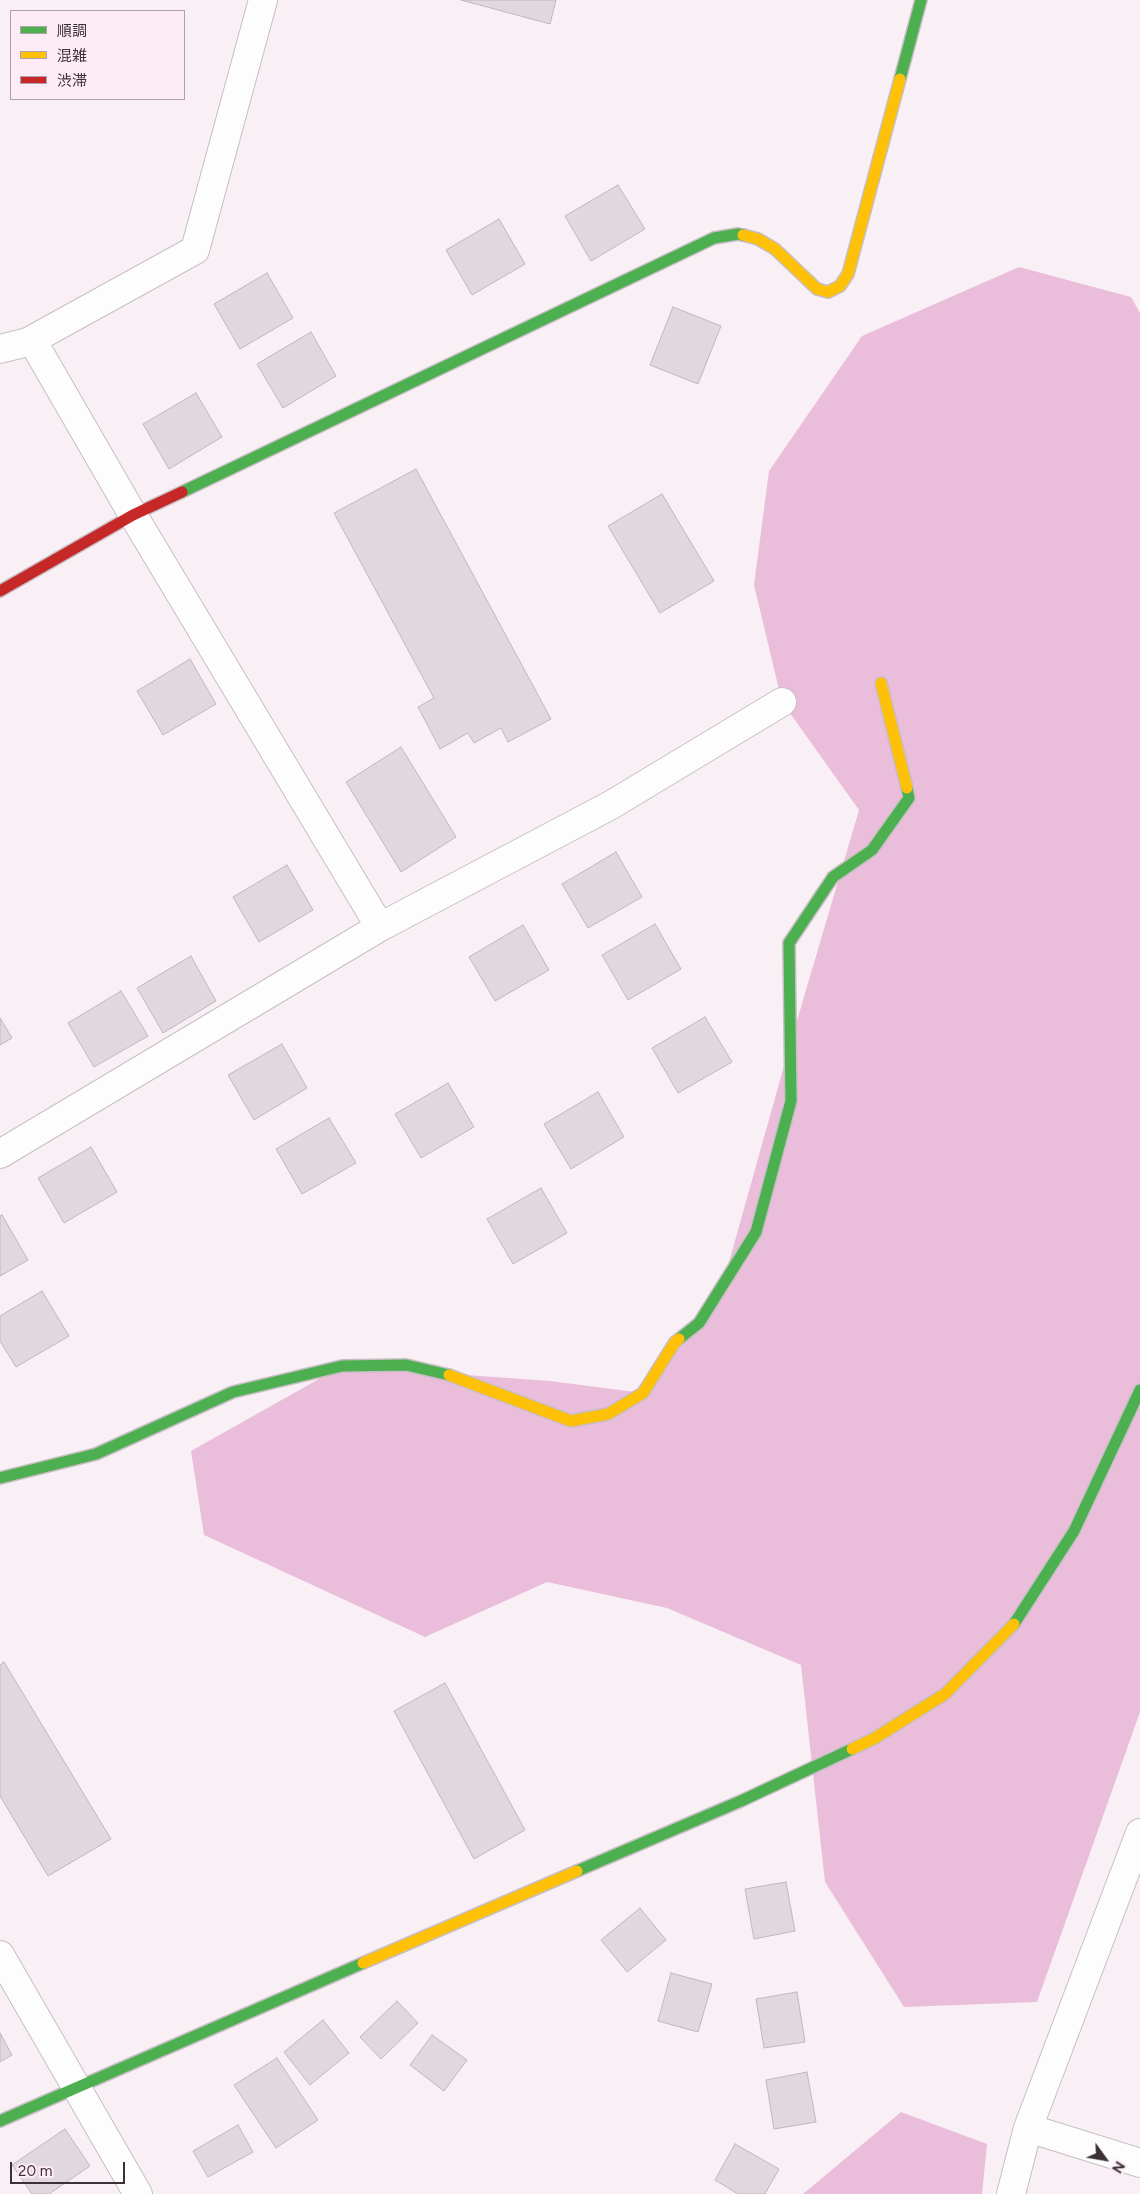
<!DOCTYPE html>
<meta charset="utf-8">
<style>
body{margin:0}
#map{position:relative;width:1140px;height:2194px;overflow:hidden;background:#f9f0f5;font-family:Figtree,"Noto Sans JP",sans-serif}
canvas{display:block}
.legend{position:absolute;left:10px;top:10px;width:175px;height:90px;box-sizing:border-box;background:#fdecf6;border:1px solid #afa1aa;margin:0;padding:6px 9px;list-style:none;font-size:15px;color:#3b3137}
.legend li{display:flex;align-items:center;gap:10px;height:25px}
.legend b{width:25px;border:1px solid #afa1aa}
.north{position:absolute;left:1080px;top:2134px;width:50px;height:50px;-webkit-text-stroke:4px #fdecf6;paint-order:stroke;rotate:122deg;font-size:14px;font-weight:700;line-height:20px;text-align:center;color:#3b3137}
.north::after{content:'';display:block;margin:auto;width:18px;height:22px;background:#3b3137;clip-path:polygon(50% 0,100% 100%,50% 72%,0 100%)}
.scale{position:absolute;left:10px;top:2162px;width:115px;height:22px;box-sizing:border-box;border:2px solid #3b3137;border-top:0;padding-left:6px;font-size:15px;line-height:18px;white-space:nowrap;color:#3b3137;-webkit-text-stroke:4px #fdecf6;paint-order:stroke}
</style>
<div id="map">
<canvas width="1140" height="2194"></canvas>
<ul class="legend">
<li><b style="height:6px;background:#4caf50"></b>順調</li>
<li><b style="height:6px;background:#ffc107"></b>混雑</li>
<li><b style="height:6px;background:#c62828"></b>渋滞</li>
</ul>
<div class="north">N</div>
<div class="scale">20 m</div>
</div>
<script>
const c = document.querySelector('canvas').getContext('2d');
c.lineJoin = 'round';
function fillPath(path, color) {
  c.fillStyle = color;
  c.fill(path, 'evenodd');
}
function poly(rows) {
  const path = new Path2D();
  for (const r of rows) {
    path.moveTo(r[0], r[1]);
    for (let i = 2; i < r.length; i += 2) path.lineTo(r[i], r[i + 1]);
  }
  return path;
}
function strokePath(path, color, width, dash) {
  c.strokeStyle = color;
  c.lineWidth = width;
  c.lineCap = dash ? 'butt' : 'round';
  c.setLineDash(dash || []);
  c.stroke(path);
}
const forest = poly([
 [1019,267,1131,297,1140,313,1140,1712,1037,2002,904,2007,825,1882,801,1665,667,1608,547,1582,425,1637,204,1535,191,1451,342,1366,550,1381,643,1393,722,1287,791,1041,859,810,782,702,754,585,769,471,862,336],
 [901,2112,987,2144,982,2194,803,2194]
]);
const building = poly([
 [461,0,556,0,550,24,461,0],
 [618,185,645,229,591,261,565,216,618,185],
 [499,219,525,264,472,295,446,250,499,219],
 [267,273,293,318,240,349,214,304,267,273],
 [673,307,721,326,698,384,650,365,673,307],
 [311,332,336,376,283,408,257,364,311,332],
 [196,393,222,437,169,469,143,424,196,393],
 [416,469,551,719,508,742,501,728,474,743,468,733,440,749,418,707,434,698,334,513,416,469],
 [662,494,714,581,660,613,608,526,662,494],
 [190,659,216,704,163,735,137,691,190,659],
 [401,747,456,837,401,872,346,782,401,747],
 [616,852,642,897,588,928,562,884,616,852],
 [287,865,313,910,259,942,233,897,287,865],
 [655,924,681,969,628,1000,602,955,655,924],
 [523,925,549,970,495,1001,469,957,523,925],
 [191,956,216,1001,163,1033,137,988,191,956],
 [121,991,148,1036,94,1067,68,1023,121,991],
 [705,1017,732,1062,678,1093,652,1048,705,1017],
 [0,1018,12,1038,0,1045,0,1018],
 [282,1044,307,1088,254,1120,228,1075,282,1044],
 [448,1083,474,1127,421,1158,395,1114,448,1083],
 [598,1092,624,1137,571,1169,544,1124,598,1092],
 [329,1118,356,1163,302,1194,276,1149,329,1118],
 [91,1147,117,1192,64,1223,38,1178,91,1147],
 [541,1188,567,1233,513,1264,487,1219,541,1188],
 [2,1215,28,1260,0,1276,0,1216,2,1215],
 [42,1291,69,1336,16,1367,0,1341,0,1316,42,1291],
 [4,1662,111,1839,48,1876,0,1796,0,1665,4,1662],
 [445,1683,525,1830,474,1859,394,1711,445,1683],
 [786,1882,795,1931,754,1939,745,1889,786,1882],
 [640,1908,666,1940,627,1972,601,1940,640,1908],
 [671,1973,712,1984,698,2032,658,2021,671,1973],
 [797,1992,805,2042,764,2048,756,1999,797,1992],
 [397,2001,418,2023,381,2059,360,2037,397,2001],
 [323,2020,349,2053,310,2085,284,2052,323,2020],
 [0,2033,12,2055,0,2062,0,2033],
 [432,2035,467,2060,444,2091,410,2065,432,2035],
 [277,2058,318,2120,276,2148,234,2085,277,2058],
 [807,2072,816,2122,774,2129,766,2080,807,2072],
 [238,2125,253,2152,208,2177,193,2151,238,2125],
 [65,2129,90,2166,49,2194,32,2194,12,2165,65,2129],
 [735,2144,779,2169,765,2194,738,2194,715,2180,735,2144]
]);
const street = poly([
 [32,340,133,515,380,927],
 [0,349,28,342,195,250,263,0],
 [0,1154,380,927,611,805,782,702],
 [0,1955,138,2194],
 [1028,2128,1140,2163],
 [1011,2194,1028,2128,1140,1833]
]);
const fast = poly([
 [900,79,921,0],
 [182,492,714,238,738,234,743,235],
 [679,1339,699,1323,756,1232,791,1101,789,943,833,877,872,850,909,798,907,788],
 [0,1478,96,1454,233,1392,342,1366,406,1365,449,1375],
 [1014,1624,1074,1531,1140,1390],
 [577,1871,741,1801,852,1749],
 [0,2121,363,1963]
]);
const slow = poly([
 [743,235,758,239,775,249,817,289,828,292,840,286,848,274,900,79],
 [881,683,907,788],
 [449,1375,571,1421,608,1414,643,1393,675,1342,679,1339],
 [852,1749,875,1738,945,1694,1014,1624],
 [363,1963,577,1871]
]);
const jam = poly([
 [0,591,133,515,182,492]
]);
fillPath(forest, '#eabeda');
fillPath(building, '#e1d8de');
strokePath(building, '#c0b7bc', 1);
strokePath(street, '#c7bec4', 30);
strokePath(fast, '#c7bec4', 14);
strokePath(slow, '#c7bec4', 14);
strokePath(jam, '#c7bec4', 14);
strokePath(street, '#fefdfe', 28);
strokePath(fast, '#4caf50', 11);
strokePath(slow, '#ffc107', 11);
strokePath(jam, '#c62828', 11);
</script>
